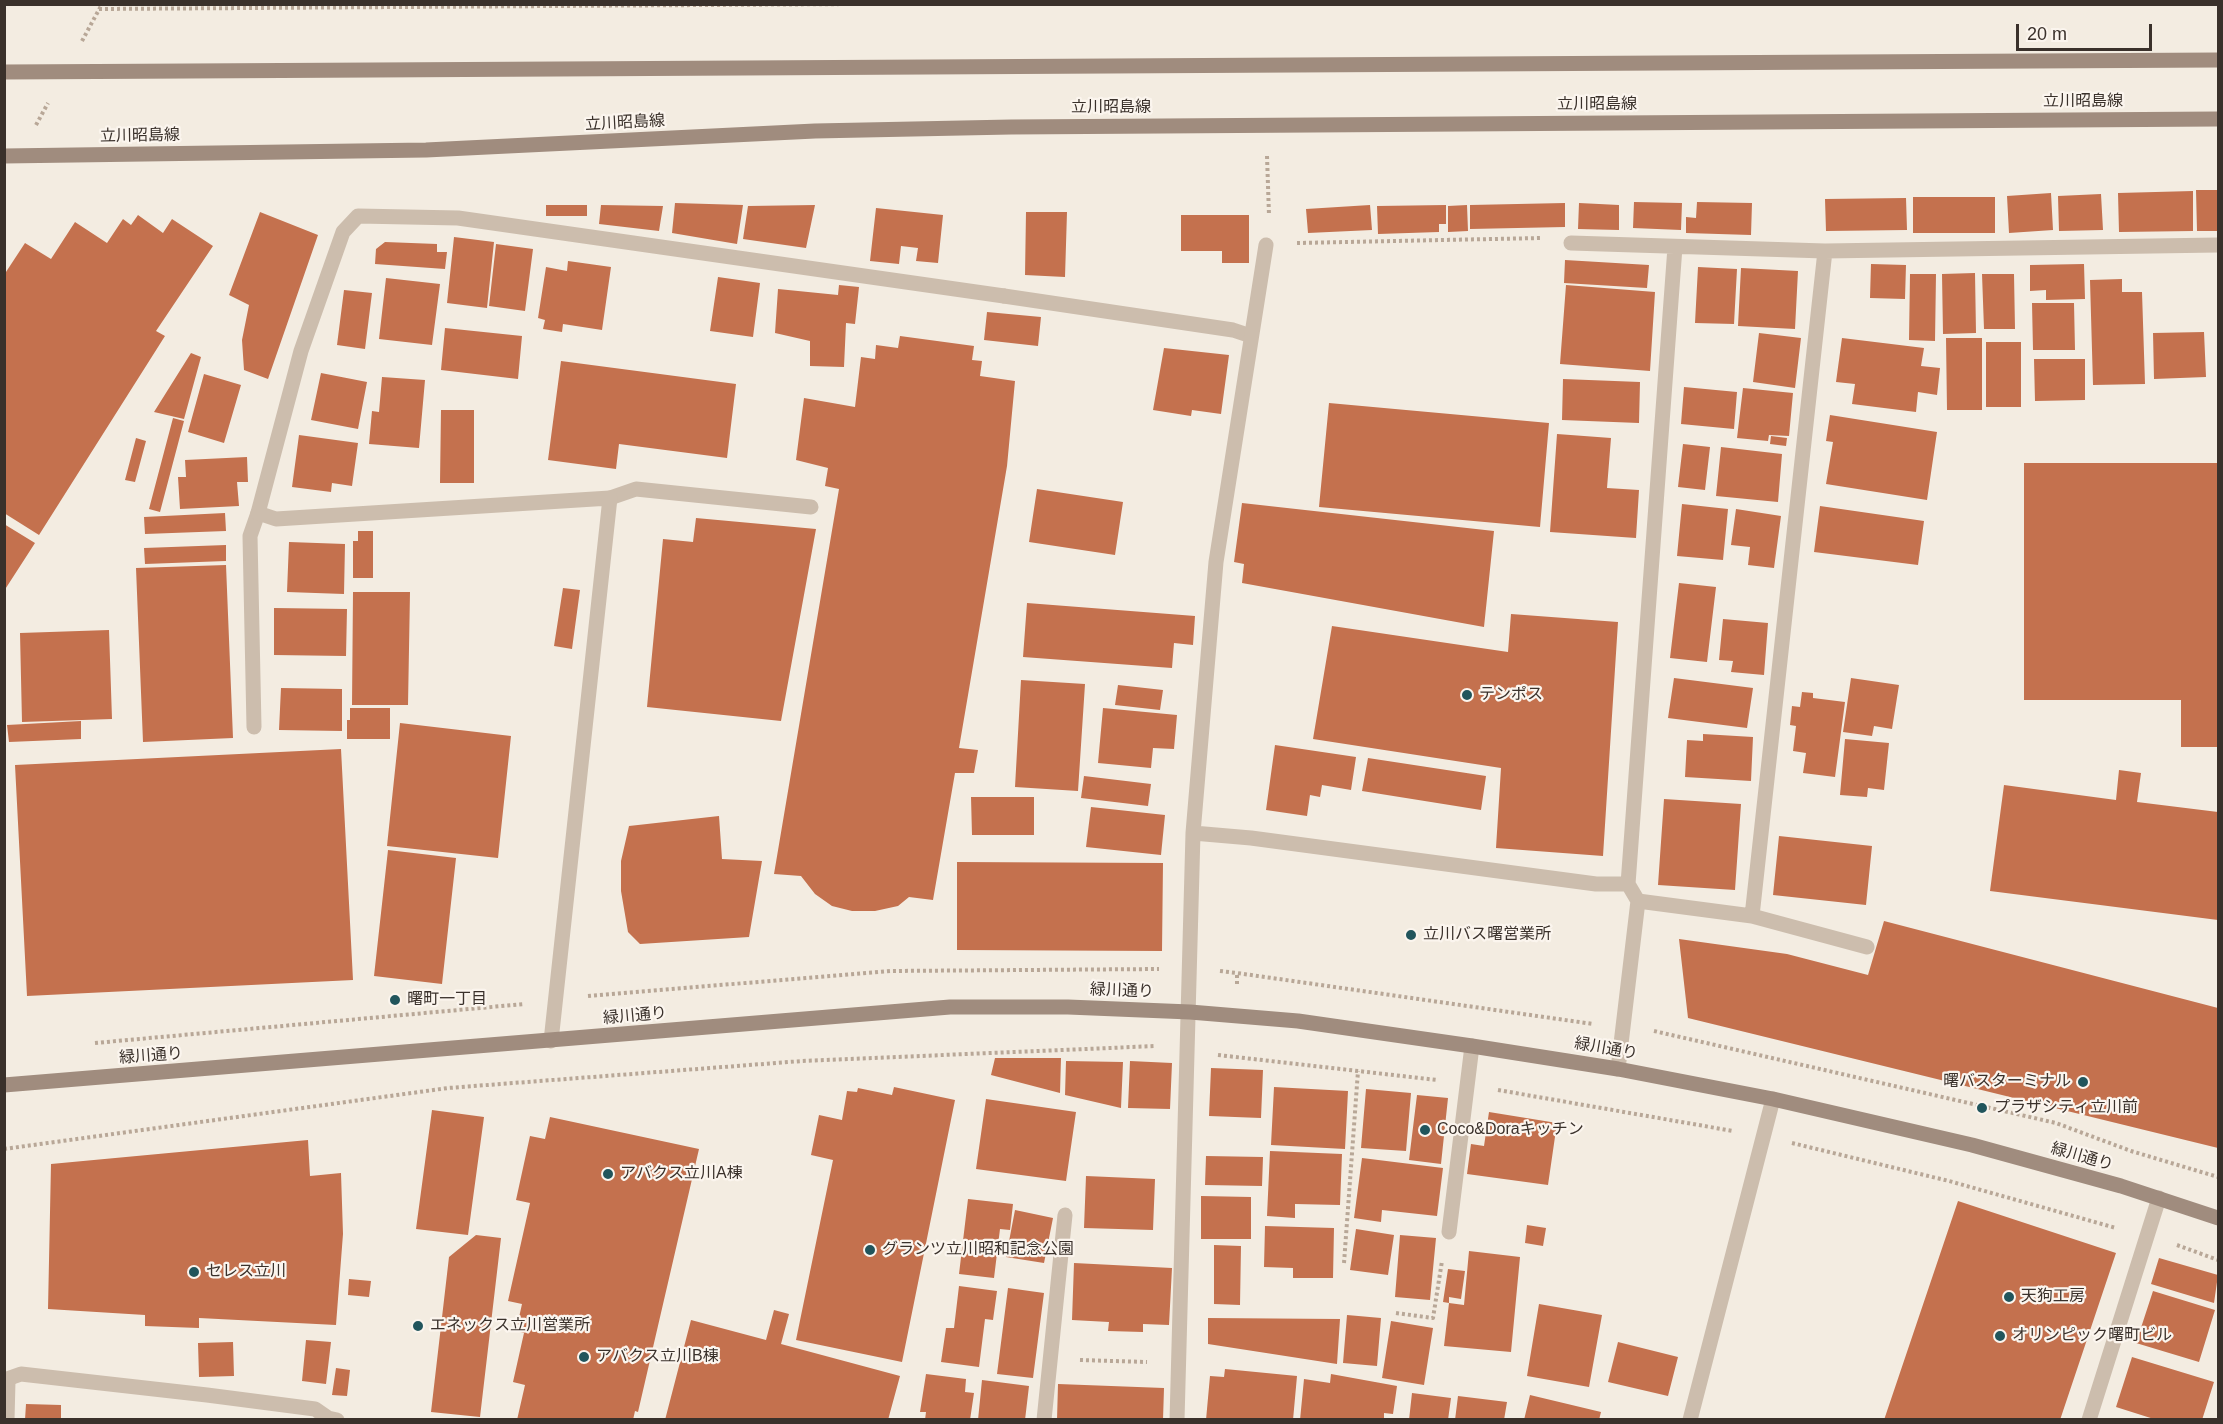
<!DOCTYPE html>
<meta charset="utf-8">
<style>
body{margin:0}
#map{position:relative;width:2223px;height:1424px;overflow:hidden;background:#f3ece1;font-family:Arial,sans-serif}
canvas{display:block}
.frame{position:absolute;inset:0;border:6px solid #3a312b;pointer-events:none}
.scale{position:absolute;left:2016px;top:24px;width:136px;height:27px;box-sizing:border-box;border:3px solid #3a312b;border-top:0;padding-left:8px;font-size:18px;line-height:21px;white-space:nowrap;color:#3a312b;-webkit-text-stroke:4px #fbf5ee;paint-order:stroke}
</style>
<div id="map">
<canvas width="2223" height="1424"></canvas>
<div class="frame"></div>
<div class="scale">20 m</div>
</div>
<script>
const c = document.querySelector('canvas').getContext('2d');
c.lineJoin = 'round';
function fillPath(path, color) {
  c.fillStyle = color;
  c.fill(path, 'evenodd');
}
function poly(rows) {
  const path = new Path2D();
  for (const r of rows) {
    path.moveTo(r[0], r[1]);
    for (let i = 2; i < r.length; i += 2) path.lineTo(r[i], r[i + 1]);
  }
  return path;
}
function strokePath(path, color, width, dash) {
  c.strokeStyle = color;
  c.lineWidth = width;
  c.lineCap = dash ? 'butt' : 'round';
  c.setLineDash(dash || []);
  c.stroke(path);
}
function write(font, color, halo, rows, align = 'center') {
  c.font = font + ' Arial,"Noto Sans JP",sans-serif';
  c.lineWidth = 4.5;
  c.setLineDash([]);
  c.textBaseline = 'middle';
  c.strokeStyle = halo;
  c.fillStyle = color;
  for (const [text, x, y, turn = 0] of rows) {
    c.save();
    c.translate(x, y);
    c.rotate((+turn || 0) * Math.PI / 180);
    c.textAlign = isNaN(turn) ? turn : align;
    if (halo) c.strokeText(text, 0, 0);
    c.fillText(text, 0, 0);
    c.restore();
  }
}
const building = poly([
 [2196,190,2218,190,2218,231,2197,231],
 [2193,191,2193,231,2119,232,2118,193],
 [2051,193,2053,230,2009,233,2007,196],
 [2101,194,2103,230,2059,231,2058,196],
 [1913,197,1995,197,1995,233,1913,233],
 [1906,198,1907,230,1826,231,1825,199],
 [1634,202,1682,203,1681,230,1633,228],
 [1697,202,1752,203,1751,235,1686,233,1686,217,1696,218],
 [675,203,743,205,737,244,672,233],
 [1565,203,1565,227,1470,229,1470,205],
 [1579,203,1619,205,1619,230,1578,229],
 [546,205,587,205,587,216,546,216],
 [601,205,663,206,659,231,599,224],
 [815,205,806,248,743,239,748,206],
 [1370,205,1372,230,1308,233,1306,209],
 [1446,205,1446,224,1439,224,1439,232,1378,234,1377,206],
 [1467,205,1468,231,1448,232,1448,206],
 [876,208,943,215,938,263,916,261,918,248,901,246,899,264,870,261],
 [260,212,318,235,268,379,244,370,242,340,249,305,229,295],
 [1026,212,1067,212,1065,277,1025,275],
 [138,215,163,233,172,219,213,246,156,331,165,336,39,535,4,513,4,275,25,243,51,259,75,222,107,243,123,219,131,225],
 [1181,215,1249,215,1249,263,1222,263,1222,251,1181,251],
 [454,237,494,242,487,308,447,303],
 [385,242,437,244,437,252,447,252,445,269,375,264,376,249],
 [496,244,533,249,525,311,489,306],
 [1565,260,1649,265,1647,288,1564,283],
 [568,261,611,267,602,330,563,324,562,332,543,329,545,320,538,318,546,267,567,271],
 [1871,264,1906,265,1905,299,1870,298],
 [2084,264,2085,299,2046,300,2046,290,2030,291,2030,265],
 [1698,267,1737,269,1734,324,1695,323],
 [1741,268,1798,271,1795,329,1738,326],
 [1975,273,1976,333,1943,334,1942,274],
 [1910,274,1936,274,1935,341,1909,340],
 [1982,274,2014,274,2015,329,1984,329],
 [718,277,760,283,753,337,710,331],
 [386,278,440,284,432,345,379,339],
 [2122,279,2122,292,2142,292,2145,384,2093,385,2090,280],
 [839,285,859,287,855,324,846,323,844,367,810,366,810,341,775,333,778,289,838,295],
 [1566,285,1655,292,1650,371,1560,364],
 [344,290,372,293,365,349,337,345],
 [2032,303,2074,303,2075,350,2033,350],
 [987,312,1041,317,1038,346,984,340],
 [445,328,522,336,518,379,441,370],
 [2204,332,2206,377,2154,379,2153,333],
 [1759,333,1801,338,1795,388,1753,382],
 [900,336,974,346,972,360,982,361,980,376,1015,381,1007,466,959,748,978,750,974,773,955,773,933,900,909,897,898,906,875,911,852,911,832,906,815,894,801,876,774,874,839,489,825,486,828,468,796,460,804,398,855,407,861,357,875,359,876,345,898,348],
 [1842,338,1924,348,1921,366,1940,368,1937,395,1918,392,1916,412,1852,404,1855,384,1836,382],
 [1946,338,1982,338,1982,410,1947,410],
 [1986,342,2021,342,2021,407,1986,407],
 [1164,348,1229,355,1221,414,1192,410,1191,416,1153,410],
 [191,353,201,357,184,419,154,412],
 [2034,359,2085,359,2085,400,2035,401],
 [561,361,736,384,727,458,619,444,616,469,548,460],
 [321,373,367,382,358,429,311,420],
 [204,374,241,385,224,443,188,432],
 [382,377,425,380,419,448,369,444,372,411,379,412],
 [1563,379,1640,382,1639,423,1562,420],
 [1684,387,1737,392,1734,429,1681,424],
 [1743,388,1793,393,1789,436,1769,435,1768,441,1737,438],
 [1329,403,1549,423,1540,527,1319,507],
 [441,410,474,410,474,483,440,483],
 [1830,415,1937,432,1927,500,1826,484,1833,442,1826,441],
 [173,418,184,421,160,512,149,509],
 [1557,434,1611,438,1607,488,1639,490,1636,538,1550,532],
 [299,435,358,443,352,486,332,483,331,492,292,487],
 [1771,436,1787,438,1786,446,1770,444],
 [136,438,146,441,135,482,125,480],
 [1683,444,1710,447,1705,490,1678,487],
 [1721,447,1782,454,1778,502,1716,496],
 [247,457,248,482,237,482,239,506,180,509,178,477,186,477,185,460],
 [2024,463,2218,463,2218,747,2181,747,2181,700,2024,700],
 [1037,489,1123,502,1115,555,1029,542],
 [1242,503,1494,531,1484,627,1242,583,1244,564,1234,562],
 [1682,504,1728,509,1723,560,1677,556],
 [1820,506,1924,521,1918,565,1814,552],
 [1736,509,1781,516,1774,568,1748,565,1750,547,1731,545],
 [225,513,226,531,145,534,144,517],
 [696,518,816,529,781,721,647,707,663,539,693,542],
 [4,524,35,543,4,591],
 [358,531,373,531,373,578,353,578,353,541,358,541],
 [289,542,345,544,344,594,287,592],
 [226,545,226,561,145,564,144,548],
 [226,565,233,738,143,742,136,568],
 [1679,583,1716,587,1707,662,1670,658],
 [563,588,580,590,572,649,554,646],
 [353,592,410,592,408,705,352,705],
 [1027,603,1195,616,1193,645,1174,643,1172,668,1023,657],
 [274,608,347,609,346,656,274,655],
 [1511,614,1618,622,1603,856,1496,848,1501,768,1313,739,1332,626,1508,652],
 [1723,619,1768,623,1764,675,1731,672,1733,661,1719,660],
 [109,630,112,719,22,722,20,633],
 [1674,678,1753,688,1747,728,1668,718],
 [1851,678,1899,685,1892,729,1874,726,1872,736,1843,732],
 [1021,680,1085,684,1078,791,1015,787],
 [1118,685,1163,690,1160,710,1115,705],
 [281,688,342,689,342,731,279,730],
 [1802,692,1813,693,1813,698,1845,702,1835,777,1803,773,1806,753,1793,751,1796,726,1790,725,1792,706,1800,707],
 [350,708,390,708,390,739,347,739,347,720,350,720],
 [1103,708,1177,715,1174,749,1153,748,1151,768,1098,763],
 [81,721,81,739,9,742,7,725],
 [400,723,511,736,498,858,387,846],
 [1703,734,1753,737,1751,781,1685,777,1687,740,1703,741],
 [1845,739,1889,743,1884,790,1868,788,1867,797,1840,795],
 [1275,745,1356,757,1351,790,1322,785,1320,797,1310,795,1307,816,1266,810],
 [341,749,353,980,27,996,15,765],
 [1368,758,1486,776,1481,810,1362,791],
 [2119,770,2141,773,2137,802,2218,812,2218,920,1990,891,2004,785,2116,800],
 [1084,776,1151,784,1148,806,1081,798],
 [971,797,1034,797,1034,835,972,835],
 [1664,799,1741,804,1735,890,1658,885],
 [1091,807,1165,815,1161,855,1086,847],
 [719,816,722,859,762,861,749,937,640,944,628,932,621,891,621,861,629,826],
 [1779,836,1872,846,1866,905,1773,895],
 [388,850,456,858,442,984,374,976],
 [957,862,1163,863,1162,951,957,950],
 [1884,921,2218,1008,2218,1148,1688,1018,1679,939,1787,954,1868,975],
 [995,1058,1061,1058,1060,1093,991,1075],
 [1066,1061,1123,1062,1121,1108,1065,1095],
 [1130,1061,1172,1063,1170,1109,1128,1108],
 [1211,1068,1263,1070,1261,1118,1209,1116],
 [894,1087,955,1100,902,1362,796,1340,833,1160,811,1155,819,1115,842,1120,847,1091,857,1092,858,1088,892,1095],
 [1274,1087,1348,1091,1345,1149,1271,1145],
 [1366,1089,1411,1093,1406,1151,1361,1148],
 [1417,1095,1448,1098,1441,1164,1409,1160],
 [986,1099,1076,1112,1066,1181,976,1169],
 [432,1110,484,1117,468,1235,416,1229],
 [1489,1112,1557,1123,1548,1185,1467,1174,1471,1144,1484,1146],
 [550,1117,699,1149,638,1412,635,1411,633,1420,517,1420,525,1385,513,1382,524,1333,516,1331,522,1304,508,1301,530,1203,516,1200,530,1136,545,1139],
 [308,1140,310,1176,341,1173,343,1234,336,1325,199,1318,199,1328,145,1326,145,1315,48,1309,51,1164],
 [1270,1151,1342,1154,1340,1205,1295,1204,1295,1218,1267,1216],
 [1206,1156,1263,1157,1262,1186,1205,1185],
 [1362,1158,1443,1168,1437,1216,1382,1210,1381,1222,1354,1218],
 [1086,1176,1155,1179,1153,1230,1084,1228],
 [1201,1196,1251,1197,1251,1239,1201,1239],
 [968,1199,1013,1204,1010,1230,1000,1229,994,1278,959,1274],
 [1958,1201,2116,1253,2060,1420,1884,1420],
 [1015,1210,1053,1218,1044,1263,1006,1257],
 [1527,1225,1546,1228,1543,1246,1525,1243],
 [1265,1226,1334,1228,1333,1278,1293,1278,1293,1268,1264,1267],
 [1356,1229,1394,1235,1388,1275,1350,1270],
 [476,1235,501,1238,480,1417,431,1412,449,1257],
 [1400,1235,1436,1238,1430,1300,1395,1297],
 [1214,1245,1241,1246,1240,1305,1214,1304],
 [1469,1251,1520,1257,1511,1352,1444,1346,1449,1303,1464,1305],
 [2159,1258,2218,1275,2214,1303,2151,1284],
 [1074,1263,1172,1268,1169,1325,1143,1324,1143,1332,1108,1331,1109,1322,1072,1320],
 [1448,1269,1465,1271,1461,1299,1449,1297,1449,1303,1443,1302],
 [349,1279,371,1281,369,1297,348,1295],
 [959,1286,997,1291,993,1320,985,1319,979,1367,941,1362,946,1328,954,1328],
 [1008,1288,1044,1293,1033,1378,997,1374],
 [2153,1291,2215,1310,2199,1362,2136,1343],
 [1539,1304,1602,1315,1589,1387,1527,1376],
 [774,1310,789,1314,781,1344,900,1376,888,1420,665,1420,691,1320,766,1340],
 [1347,1315,1381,1318,1377,1366,1343,1363],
 [1208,1318,1340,1319,1337,1364,1208,1344],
 [1391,1321,1433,1328,1424,1385,1382,1378],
 [306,1340,331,1342,326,1384,302,1381],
 [233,1342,234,1376,199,1377,198,1343],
 [1618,1342,1678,1357,1668,1396,1608,1382],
 [2132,1357,2214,1382,2202,1420,2157,1420,2116,1407],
 [336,1368,350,1370,347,1396,332,1395],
 [1225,1369,1297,1376,1293,1420,1206,1420,1210,1376,1224,1377],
 [926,1374,966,1379,965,1392,974,1393,970,1420,925,1420,926,1412,920,1412],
 [1331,1374,1397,1386,1393,1414,1384,1413,1384,1420,1300,1420,1304,1379,1330,1383],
 [982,1380,1029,1386,1025,1420,978,1420],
 [1058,1384,1164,1388,1163,1420,1057,1420],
 [1412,1393,1451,1398,1448,1420,1409,1420],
 [1530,1395,1601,1412,1599,1420,1524,1420],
 [1458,1396,1507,1402,1504,1420,1455,1420],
 [26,1404,61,1405,61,1420,25,1420]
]);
const path = poly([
 [99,9,858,4],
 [82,41,102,4],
 [36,125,48,103],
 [1267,156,1269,215],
 [1297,243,1541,238],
 [1220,971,1237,973],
 [1237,984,1237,973,1593,1024],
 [588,996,890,971,1159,969],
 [1654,1031,2056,1123,2131,1151,2218,1177],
 [95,1043,524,1004],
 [1218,1055,1437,1080],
 [1498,1090,1733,1131],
 [1792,1143,1949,1181,2116,1228],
 [4,1149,448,1088,802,1061,1156,1046],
 [2177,1245,2218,1260],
 [1344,1263,1358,1071],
 [1396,1313,1433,1318,1442,1261],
 [1080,1360,1147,1362]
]);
const lane = poly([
 [1004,296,1233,330,1251,336],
 [610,498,636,489,811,507],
 [254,727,250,536,258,513],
 [1449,1232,1472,1046],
 [7,1420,8,1381],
 [1044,1420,1065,1215]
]);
const street = poly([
 [1571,243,1825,251,2218,245],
 [1193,833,1251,838,1596,884,1628,884],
 [1638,901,1628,884,1675,247],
 [1752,916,1825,251],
 [551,1041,610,498,276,519,258,513,301,351,343,232,358,216,458,218,1004,296],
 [1618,1069,1638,901,1752,916,1867,947],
 [4,1380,21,1374,207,1395,315,1409,328,1418,337,1420],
 [1177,1420,1193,833,1216,562,1266,245],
 [1690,1420,1773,1099],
 [2089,1420,2159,1198]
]);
const secondary = poly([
 [4,72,2218,60],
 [4,156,426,150,815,131,1011,127,2218,119],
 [4,1085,950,1007,1068,1007,1190,1012,1298,1021,1472,1046,1618,1069,1773,1099,1972,1145,2121,1186,2218,1218]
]);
const markers = [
 [1467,695,6,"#21555c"],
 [1411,935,6,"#21555c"],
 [395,1000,6,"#21555c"],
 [2083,1082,6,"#21555c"],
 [1982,1108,6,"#21555c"],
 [1425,1130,6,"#21555c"],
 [608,1174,6,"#21555c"],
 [870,1250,6,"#21555c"],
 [194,1272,6,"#21555c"],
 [2009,1297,6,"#21555c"],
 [418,1326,6,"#21555c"],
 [2000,1336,6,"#21555c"],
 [584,1357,6,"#21555c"]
];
const streetNames = [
 ["立川昭島線",2083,102],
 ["立川昭島線",1597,105],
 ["立川昭島線",1111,108],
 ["立川昭島線",625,123,-3],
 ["立川昭島線",140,136,-1],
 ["緑川通り",1122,991,2],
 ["緑川通り",635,1016,-5],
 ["緑川通り",1606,1049,10],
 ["緑川通り",151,1056,-4],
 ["緑川通り",2082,1157,16]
];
const poiNames = [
 ["テンポス",1479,695],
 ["立川バス曙営業所",1423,935],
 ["曙町一丁目",407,1000],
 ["曙バスターミナル",2071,1082,"right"],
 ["プラザシティ立川前",1994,1108],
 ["Coco&Doraキッチン",1437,1130],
 ["アバクス立川A棟",620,1174],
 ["グランツ立川昭和記念公園",882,1250],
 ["セレス立川",206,1272],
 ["天狗工房",2021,1297],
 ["エネックス立川営業所",430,1326],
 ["オリンピック曙町ビル",2012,1336],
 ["アバクス立川B棟",596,1357]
];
fillPath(building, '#c4714e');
strokePath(path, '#b8a797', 4, [3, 3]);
strokePath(lane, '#ccbdad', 15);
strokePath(street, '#ccbdad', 15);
strokePath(secondary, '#a08c7e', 15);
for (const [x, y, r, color] of markers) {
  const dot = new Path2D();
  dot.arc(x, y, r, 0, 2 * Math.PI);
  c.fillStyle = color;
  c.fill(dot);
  strokePath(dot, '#fbf5ee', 2);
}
write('16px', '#3a312b', '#fbf5ee', streetNames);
write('16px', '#3a312b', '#fbf5ee', poiNames, 'left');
</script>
